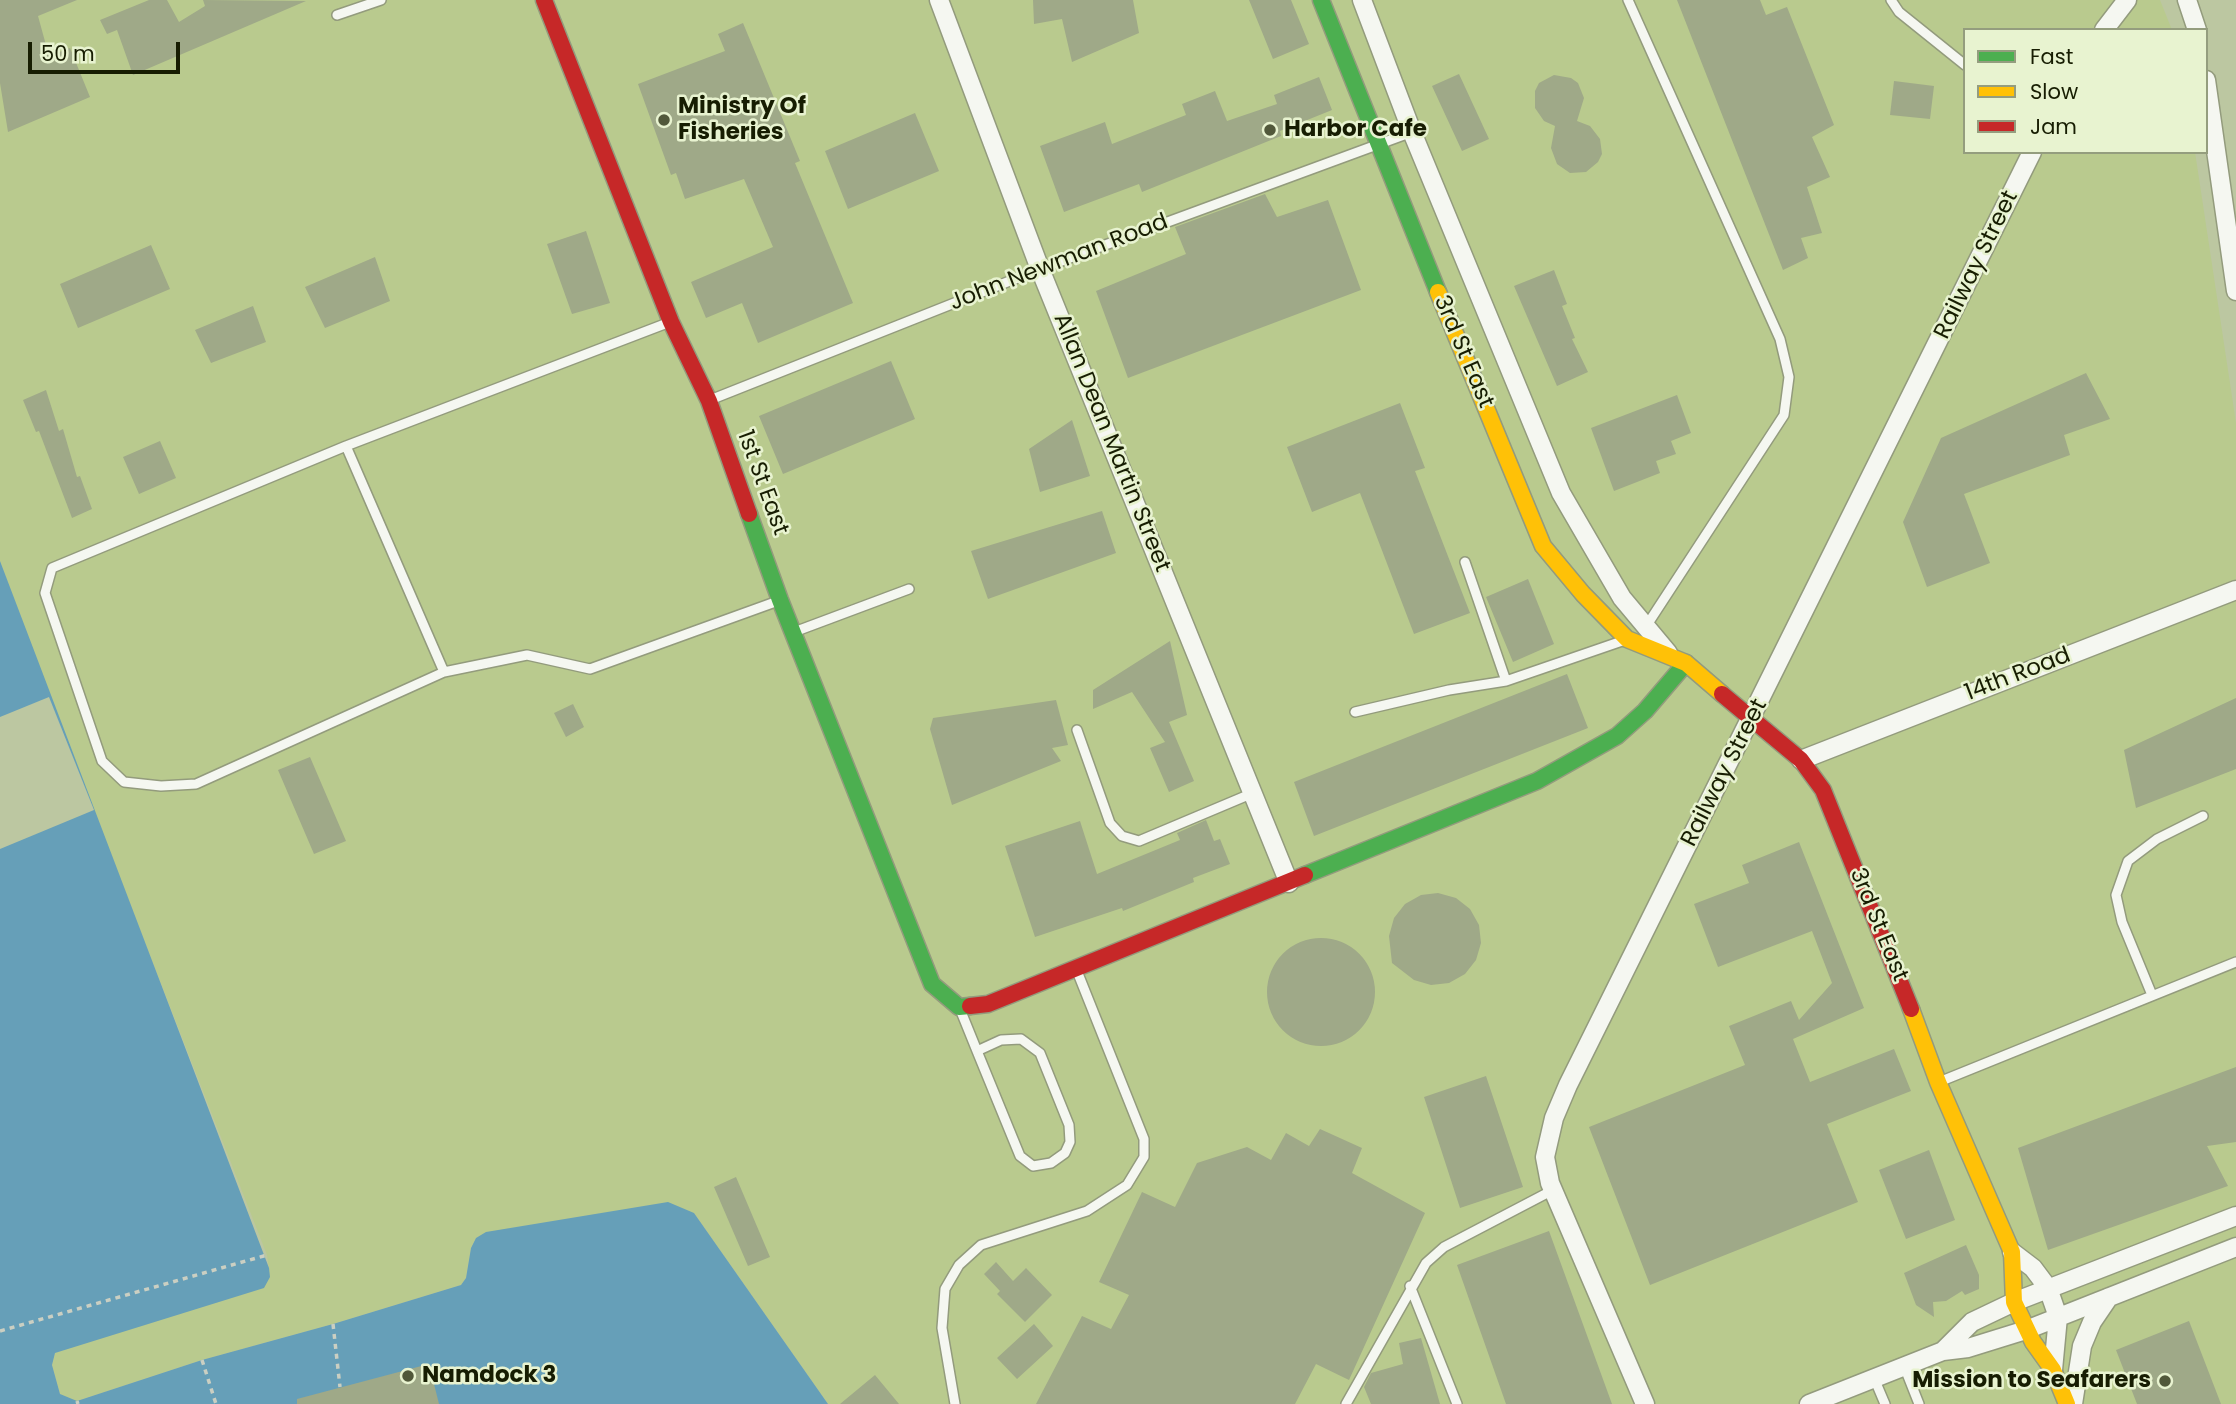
<!DOCTYPE html>
<style>
body{margin:0}
#map{position:relative;width:2236px;height:1404px;overflow:hidden;background:#bcc7a1;font-family:Poppins,sans-serif}
canvas{display:block}
.legend{position:absolute;left:1963px;top:28px;width:245px;height:126px;box-sizing:border-box;background:#e8f3d0;border:2px solid #949d7e;margin:0;padding:9px 12px;list-style:none;font-size:21px;color:#171d02}
.legend li{display:flex;align-items:center;gap:14px;height:35px}
.legend b{width:35px;border:2px solid #949d7e}
.scale{position:absolute;left:28px;top:42px;width:152px;height:32px;box-sizing:border-box;border:4px solid #171d02;border-top:0;padding-left:9px;font-size:21px;line-height:24px;white-space:nowrap;color:#171d02;-webkit-text-stroke:5px #e8f3d0;paint-order:stroke}
</style>
<div id="map">
<canvas width="2236" height="1404"></canvas>
<ul class="legend">
<li><b style="height:9px;background:#4caf50"></b>Fast</li>
<li><b style="height:9px;background:#ffc107"></b>Slow</li>
<li><b style="height:9px;background:#c62828"></b>Jam</li>
</ul>
<div class="scale">50 m</div>
</div>
<script>
const c = document.querySelector('canvas').getContext('2d');
c.lineJoin = 'round';
function fillPath(path, color) {
  c.fillStyle = color;
  c.fill(path, 'evenodd');
}
function poly(rows) {
  const path = new Path2D();
  for (const r of rows) {
    if (r.length === 3) {
      path.moveTo(r[0] + r[2], r[1]);
      path.arc(r[0], r[1], r[2], 0, 2 * Math.PI);
      continue;
    }
    path.moveTo(r[0], r[1]);
    for (let i = 2; i < r.length; i += 2) path.lineTo(r[i], r[i + 1]);
  }
  return path;
}
function strokePath(path, color, width, dash) {
  c.strokeStyle = color;
  c.lineWidth = width;
  c.lineCap = dash ? 'butt' : 'round';
  c.setLineDash(dash || []);
  c.stroke(path);
}
function write(font, color, halo, rows, align = 'center') {
  c.font = font + ' Poppins,sans-serif';
  c.lineWidth = 5;
  c.setLineDash([]);
  c.textBaseline = 'middle';
  c.strokeStyle = halo;
  c.fillStyle = color;
  for (const [text, x, y, turn = 0] of rows) {
    c.save();
    c.translate(x, y);
    c.rotate((+turn || 0) * Math.PI / 180);
    c.textAlign = isNaN(turn) ? turn : align;
    if (halo) c.strokeText(text, 0, 0);
    c.fillText(text, 0, 0);
    c.restore();
  }
}
const built = poly([
 [0,0,2160,0,2172,30,1965,30,1965,152,2195,152,2236,423,2236,1404,828,1404,694,1213,476,1238,471,1248,466,1278,461,1285,333,1324,202,1360,77,1401,67,1400,60,1394,52,1365,55,1353,270,1277,267,1255,49,697,0,561]
]);
const water = poly([
 [0,561,269,1268,270,1277,264,1288,55,1353,52,1365,60,1394,77,1401,202,1360,333,1324,461,1285,466,1278,471,1248,476,1238,486,1232,668,1202,694,1213,828,1404,0,1404]
]);
const pier = poly([
 [49,697,94,810,0,849,0,717]
]);
const building = poly([
 [0,0,77,0,38,16,49,56,70,48,90,97,8,132,0,83],
 [149,0,167,0,179,22,205,6,203,0,306,1,133,75,117,30,107,34,100,20],
 [1033,0,1133,0,1139,33,1072,62,1062,19,1034,24],
 [1249,0,1291,0,1309,44,1273,59],
 [1677,0,1760,0,1766,15,1787,7,1834,125,1812,137,1830,177,1807,187,1822,233,1801,238,1808,258,1783,270],
 [743,23,800,161,795,163,853,303,758,343,742,303,706,318,691,282,773,247,744,179,685,199,676,173,671,175,638,84,725,51,718,34],
 [1459,74,1489,139,1462,151,1432,86],
 [1554,75,1571,78,1578,83,1584,98,1577,121,1590,126,1600,139,1602,154,1598,162,1586,172,1570,173,1557,164,1551,148,1555,126,1544,121,1535,108,1535,91,1539,83],
 [1319,77,1332,110,1280,131,1281,136,1142,192,1139,184,1064,212,1040,146,1105,122,1112,144,1186,115,1182,104,1215,91,1227,121,1277,104,1274,95],
 [1894,81,1934,86,1930,119,1890,115],
 [915,113,939,171,848,209,825,151],
 [1265,194,1277,217,1328,200,1361,290,1128,378,1096,291,1186,254,1175,227],
 [586,231,610,303,572,314,547,244],
 [151,245,170,289,78,328,60,284],
 [375,257,390,301,325,328,305,287],
 [1554,270,1567,304,1562,306,1575,338,1572,339,1588,372,1557,386,1514,286],
 [253,306,266,342,211,363,195,330],
 [891,361,915,419,783,474,759,416],
 [2086,373,2110,419,2064,435,2070,455,1964,494,1990,563,1927,587,1903,522,1941,438],
 [46,390,59,431,63,429,77,477,80,476,92,509,72,518,39,431,36,432,23,400],
 [1677,395,1691,433,1671,441,1676,454,1656,461,1660,473,1614,491,1591,428],
 [1400,403,1425,468,1415,471,1470,613,1414,634,1360,493,1312,512,1287,447],
 [1072,420,1090,476,1040,492,1029,449],
 [160,441,176,478,139,494,123,457],
 [1102,511,1116,553,988,599,971,551],
 [1528,579,1554,644,1513,662,1486,597],
 [1170,641,1187,715,1169,722,1194,781,1169,792,1150,748,1165,742,1132,692,1093,709,1093,690],
 [1567,674,1588,728,1314,836,1294,782],
 [2236,698,2236,769,2136,808,2124,750],
 [1056,700,1068,745,1052,748,1061,761,952,805,930,729,933,718],
 [573,704,584,727,566,737,554,713],
 [310,757,346,841,314,854,278,770],
 [1206,820,1214,841,1220,839,1230,864,1193,878,1194,882,1123,911,1122,908,1035,937,1005,846,1080,821,1097,874,1180,840,1177,833],
 [1799,842,1864,1008,1793,1039,1810,1082,1894,1049,1911,1091,1827,1124,1858,1202,1650,1285,1589,1127,1745,1065,1729,1026,1791,1001,1799,1020,1832,983,1812,931,1718,967,1694,904,1749,883,1742,865],
 [1438,893,1456,898,1470,909,1479,925,1481,943,1476,960,1465,974,1449,983,1431,985,1414,980,1392,963,1389,936,1394,918,1405,904,1421,895],
 [1321,992,54],
 [2236,1067,2236,1142,2207,1146,2228,1186,2048,1250,2018,1148],
 [1486,1076,1523,1187,1460,1208,1424,1097],
 [1320,1129,1362,1148,1352,1173,1425,1213,1349,1380,1316,1364,1295,1404,1036,1404,1082,1316,1111,1329,1129,1295,1099,1282,1142,1192,1175,1207,1197,1163,1247,1147,1271,1160,1286,1133,1309,1146],
 [1929,1150,1955,1220,1906,1239,1879,1170],
 [736,1177,770,1257,748,1266,714,1187],
 [1549,1231,1612,1404,1506,1404,1457,1265],
 [1966,1245,1979,1275,1979,1289,1965,1295,1962,1291,1946,1301,1933,1302,1934,1317,1916,1305,1904,1273],
 [996,1262,1013,1281,1026,1268,1052,1295,1025,1322,997,1294,1000,1291,984,1274],
 [2189,1321,2221,1404,2137,1404,2116,1350],
 [1034,1324,1053,1346,1017,1379,997,1358],
 [1421,1338,1440,1404,1371,1404,1364,1387,1371,1373,1403,1364,1399,1343],
 [429,1364,439,1404,297,1404,297,1399],
 [875,1375,899,1404,840,1404]
]);
const path = poly([
 [333,1324,340,1387],
 [0,1331,267,1255],
 [202,1360,216,1404],
 [77,1401,78,1404]
]);
const lane = poly([
 [1628,0,1780,339,1789,377,1784,415,1647,625],
 [1891,0,1899,12,1965,65],
 [337,15,381,0],
 [670,322,346,446,52,568,45,593,102,761,124,782,161,786,196,784,444,672,527,655,590,669,778,601],
 [710,400,1040,269,1412,132],
 [346,446,444,672],
 [1465,562,1506,681],
 [794,632,909,589],
 [1355,712,1449,690,1506,681,1625,640],
 [1077,730,1110,823,1122,836,1139,841,1253,793],
 [2152,995,2122,922,2116,895,2128,861,2157,839,2203,816],
 [960,1009,977,1051,1020,1156,1033,1166,1051,1163,1065,1153,1070,1142,1069,1125,1040,1053,1021,1039,1001,1040,977,1051],
 [1939,1082,2236,962],
 [1410,1286,1457,1404],
 [1904,1366,1919,1404],
 [1874,1378,1885,1404],
 [955,1404,942,1328,945,1289,959,1265,981,1245,1087,1211,1127,1185,1144,1157,1144,1139,1077,971],
 [1346,1404,1426,1263,1444,1247,1553,1190]
]);
const street = poly([
 [939,0,1040,269,1289,883],
 [1362,0,1412,132,1561,493,1622,598,1668,653],
 [2187,0,2197,30],
 [2104,30,2127,0],
 [2206,80,2236,291],
 [1801,760,2236,590],
 [2012,1252,2033,1268,2048,1288,2058,1317,2053,1370],
 [1943,1351,1972,1322,2014,1302,2236,1216],
 [1645,1404,1550,1183,1545,1157,1554,1118,1568,1085,2032,152],
 [1809,1404,1943,1351,1968,1348,2026,1330,2236,1247],
 [2073,1404,2082,1346,2092,1322,2109,1297]
]);
const fast = poly([
 [1321,0,1438,292],
 [749,514,780,600,932,984,959,1007,970,1006],
 [1305,875,1537,781,1617,736,1645,711,1686,663]
]);
const slow = poly([
 [1438,292,1543,546,1583,594,1627,639,1686,663,1722,694],
 [1911,1009,1938,1082,2012,1252,2014,1302,2033,1342,2053,1370,2067,1404]
]);
const jam = poly([
 [544,0,671,322,709,401,749,514],
 [1722,694,1801,760,1823,790,1911,1009],
 [970,1006,988,1004,1305,875]
]);
const markers = [
 [664,120,7,"#51583a"],
 [1270,130,7,"#51583a"],
 [408,1376,7,"#51583a"],
 [2165,1381,7,"#51583a"]
];
const poiNames = [
 ["Ministry Of",678,107],
 ["Fisheries",678,133],
 ["Harbor Cafe",1284,130],
 ["Namdock 3",422,1376],
 ["Mission to Seafarers",2151,1381,"right"]
];
const streetNames = [
 ["John Newman Road",1059,263,-21],
 ["Railway Street",1977,265,-64],
 ["3rd St East",1463,352,67],
 ["Allan Dean Martin Street",1111,443,68],
 ["1st St East",762,483,70],
 ["14th Road",2018,675,-21],
 ["Railway Street",1725,773,-63],
 ["3rd St East",1878,925,68]
];
fillPath(built, '#b9ca8e');
fillPath(water, '#669fb8');
fillPath(pier, '#bcc7a1');
fillPath(building, '#9fa988');
strokePath(lane, '#939b7d', 12);
strokePath(street, '#939b7d', 21);
strokePath(fast, '#939b7d', 19);
strokePath(slow, '#939b7d', 19);
strokePath(jam, '#939b7d', 19);
strokePath(path, '#cbcfc2', 3.5, [5, 5]);
strokePath(lane, '#f5f7f1', 9);
strokePath(street, '#f5f7f1', 18);
strokePath(fast, '#4caf50', 16);
strokePath(slow, '#ffc107', 16);
strokePath(jam, '#c62828', 16);
for (const [x, y, r, color] of markers) {
  const dot = new Path2D();
  dot.arc(x, y, r, 0, 2 * Math.PI);
  c.fillStyle = color;
  c.fill(dot);
  strokePath(dot, '#e8f3d0', 2.5);
}
write('bold 23px', '#171d02', '#e8f3d0', poiNames, 'left');
write('23px', '#171d02', '#e8f3d0', streetNames);
</script>
